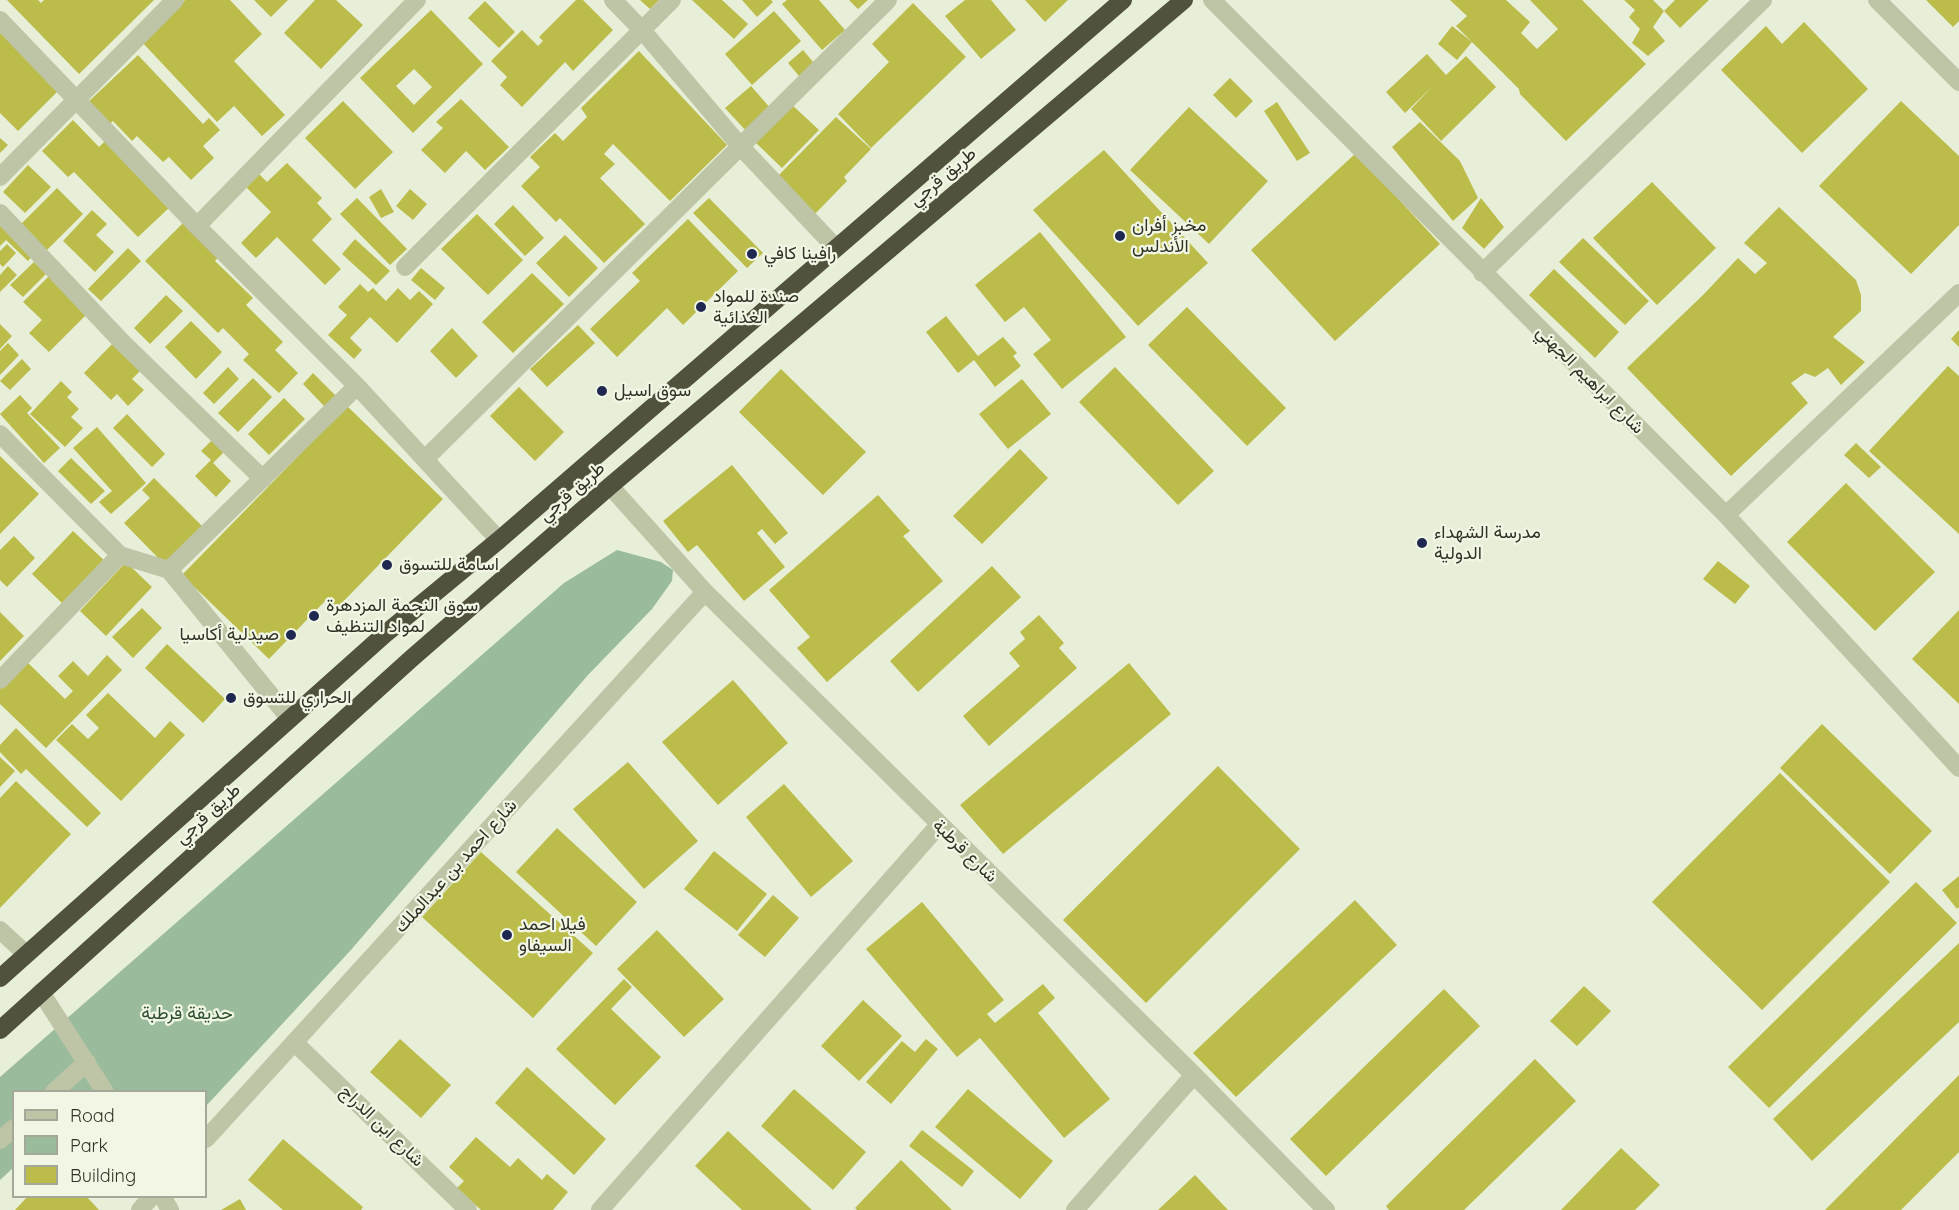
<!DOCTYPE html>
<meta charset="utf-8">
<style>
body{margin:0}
#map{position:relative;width:1959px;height:1210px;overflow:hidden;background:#e8efd9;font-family:Quicksand,sans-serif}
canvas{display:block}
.legend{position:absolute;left:12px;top:1090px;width:195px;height:108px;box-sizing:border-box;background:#f1f7e4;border:2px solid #a4a898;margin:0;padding:8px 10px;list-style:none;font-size:18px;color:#313226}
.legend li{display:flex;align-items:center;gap:12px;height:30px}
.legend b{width:30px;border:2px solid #a4a898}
</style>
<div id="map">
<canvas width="1959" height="1210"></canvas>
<ul class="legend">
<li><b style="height:8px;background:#bec5a6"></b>Road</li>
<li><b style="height:16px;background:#9abc9d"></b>Park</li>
<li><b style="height:16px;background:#bbbc49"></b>Building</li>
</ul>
</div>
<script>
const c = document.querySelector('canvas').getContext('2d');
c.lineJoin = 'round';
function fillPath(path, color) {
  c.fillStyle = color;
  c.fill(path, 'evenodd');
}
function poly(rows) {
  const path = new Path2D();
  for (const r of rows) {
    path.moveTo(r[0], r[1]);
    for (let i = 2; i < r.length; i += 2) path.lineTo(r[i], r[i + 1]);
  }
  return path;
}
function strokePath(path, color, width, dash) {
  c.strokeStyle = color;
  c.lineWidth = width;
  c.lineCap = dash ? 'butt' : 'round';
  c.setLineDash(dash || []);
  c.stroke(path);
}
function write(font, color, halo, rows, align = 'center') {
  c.font = font + ' Quicksand,Vazirmatn,sans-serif';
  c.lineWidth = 4.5;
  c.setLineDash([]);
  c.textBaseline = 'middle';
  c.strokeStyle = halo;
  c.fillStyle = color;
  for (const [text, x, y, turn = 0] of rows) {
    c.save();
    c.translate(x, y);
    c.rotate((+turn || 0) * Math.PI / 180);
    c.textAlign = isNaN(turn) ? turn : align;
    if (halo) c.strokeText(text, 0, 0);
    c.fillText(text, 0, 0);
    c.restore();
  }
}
const green = poly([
 [617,550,661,562,673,570,672,581,652,609,588,675,350,951,206,1106,206,1092,14,1092,13,1168,0,1180,0,1077,564,583]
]);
const building = poly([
 [7,0,38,0,41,3,44,0,154,0,79,74],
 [185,0,230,0,262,34,234,61,285,115,262,136,234,106,217,122,141,41],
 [254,0,288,0,271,17],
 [315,0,336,0,363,25,321,69,284,33],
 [576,0,583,0,613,30,573,71,565,62,522,107,500,85,507,77,491,61,522,30,538,46,543,41,539,37],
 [640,0,659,0,650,9],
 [692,0,722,0,748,24,734,39],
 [742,0,771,0,773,2,757,17],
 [787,0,819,0,845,30,822,50,782,4],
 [849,0,868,0,858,9],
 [965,0,991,0,1016,30,981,59,945,16],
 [1025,0,1068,0,1045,22],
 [1450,0,1506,0,1530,22,1521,33,1537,49,1558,29,1530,0,1582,0,1646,64,1566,141,1520,94,1519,89,1456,26,1467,16],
 [1624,0,1653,0,1664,11,1653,27,1665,41,1648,56,1632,43,1640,29,1629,17,1635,10],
 [1675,0,1709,0,1680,28,1664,11],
 [1926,0,1959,0,1959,21,1953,27],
 [485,1,515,32,499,48,468,18],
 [913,3,966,57,871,148,838,114,889,62,872,44],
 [431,10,483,64,413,133,360,78],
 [414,69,432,87,414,105,396,86],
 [774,11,801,41,752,85,725,54],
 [1804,22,1868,89,1802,153,1721,70,1766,26,1782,44],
 [1452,26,1472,42,1457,60,1438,44],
 [0,31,59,90,18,131,0,113],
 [803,50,814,63,799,76,788,63],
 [639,51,727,145,670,201,613,144,604,154,615,164,600,178,645,224,604,263,560,218,556,222,521,186,540,167,530,157,555,133,563,141,587,117,581,108],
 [1427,54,1446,75,1466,56,1496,87,1441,141,1411,109,1432,87,1405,113,1386,92],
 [138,55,203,124,209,118,220,130,203,146,214,158,191,180,169,157,163,162,137,136,132,141,113,121,107,126,86,104],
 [1230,78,1253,101,1236,118,1213,95],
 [751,86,772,110,747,132,725,108],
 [461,99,509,147,485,170,466,151,445,173,421,150,443,128,436,122],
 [343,101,393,152,355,189,305,138],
 [1901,101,1959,156,1959,225,1911,274,1819,186],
 [789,102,819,130,782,168,753,140],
 [1277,102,1310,153,1297,161,1264,111],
 [1189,107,1268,181,1209,244,1130,170],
 [836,117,871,149,844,177,847,181,812,217,774,180],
 [73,120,99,147,106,140,171,206,138,237,74,172,68,177,42,151],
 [1420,122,1460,161,1478,198,1453,221,1392,147],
 [0,138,8,145,0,153],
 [1104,150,1208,263,1138,326,1033,210],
 [1356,153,1440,244,1335,341,1251,250],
 [287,163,322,198,317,203,332,219,312,240,341,269,325,285,277,237,256,258,241,243,271,212,246,187,259,174,267,182],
 [28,165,51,187,25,213,3,192],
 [1652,182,1716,248,1657,305,1593,238],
 [57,188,83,214,45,252,19,226],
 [381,189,394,212,381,218,369,197],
 [410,189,427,204,413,220,396,206],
 [357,198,407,249,390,265,340,214],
 [709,198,763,253,747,268,693,213],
 [1481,198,1504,227,1484,249,1462,228],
 [513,205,544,238,525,256,494,224],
 [1779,207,1856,280,1861,295,1861,311,1833,337,1865,362,1841,385,1828,368,1815,377,1805,373,1791,383,1808,403,1731,476,1627,368,1704,294,1738,258,1755,274,1767,263,1744,243],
 [92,210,107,224,96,235,114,252,95,272,63,241],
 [477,214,523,260,488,295,441,249],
 [688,219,738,271,683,325,667,308,617,357,590,329,640,281,632,273],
 [0,221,34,254,28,261,6,240,0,246],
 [185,221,220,255,215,261,253,298,246,305,283,342,275,350,298,373,279,393,243,360,249,354,223,328,218,333,145,261],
 [1040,232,1126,337,1062,389,1033,354,1051,340,1024,307,1005,322,975,285],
 [565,235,598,268,569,297,536,263],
 [1583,238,1649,301,1625,325,1559,262],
 [355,239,390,271,376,285,342,254],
 [7,244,16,253,3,267,0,264,0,251],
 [128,248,141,261,101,301,88,289],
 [34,262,46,274,23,297,10,285],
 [8,266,17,275,0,292,0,275],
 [421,268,445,288,435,300,411,280],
 [1554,269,1619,332,1595,358,1529,295],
 [532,273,564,304,513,353,482,322],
 [49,276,87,314,49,352,29,333,42,320,23,302],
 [360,284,368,292,373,288,386,301,398,288,410,300,419,291,433,304,397,343,370,317,350,338,362,350,354,359,328,335,347,315,338,307],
 [166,295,183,311,150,344,134,328],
 [1187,307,1286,408,1247,446,1148,345],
 [946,316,978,356,1003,337,1017,353,1013,356,1021,366,995,387,974,360,958,373,926,332],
 [191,321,222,352,196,379,165,347],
 [0,324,12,336,0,349],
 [578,325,595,343,547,387,530,369],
 [452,328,478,356,456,378,430,351],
 [1959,330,1959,347,1951,339],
 [115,341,143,368,132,379,144,390,128,406,117,394,111,400,84,373],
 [8,343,19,355,0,375,0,351],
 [22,359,31,369,10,390,0,381],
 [1948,366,1959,376,1959,534,1869,451],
 [228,367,239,379,214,404,203,393],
 [1115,367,1214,471,1178,505,1079,402],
 [781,369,866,452,823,495,739,412],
 [313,373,336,396,325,407,303,384],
 [253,378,272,397,238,432,218,413],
 [1022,379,1051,414,1008,449,979,414],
 [61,381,72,392,67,397,79,409,71,417,83,428,65,447,30,414],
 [519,387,564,432,535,461,490,416],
 [20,395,32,408,27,413,60,448,44,463,0,414],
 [284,398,305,419,269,455,248,434],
 [347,406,443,499,335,610,326,600,269,659,182,575],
 [127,414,165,454,152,467,113,428],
 [97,427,146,483,111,514,99,502,112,491,73,448],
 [214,438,227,449,213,463,231,481,216,497,195,476,211,460,201,451],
 [1856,443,1881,467,1869,478,1844,455],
 [1020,449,1048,478,982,544,953,516],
 [0,456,39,494,0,534],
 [71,458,105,491,91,504,58,471],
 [732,465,788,533,775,544,762,529,757,533,785,567,744,601,697,545,688,552,663,521],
 [154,478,202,526,164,564,124,523,150,498,142,490],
 [1846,483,1935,572,1875,631,1787,542],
 [878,495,910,531,903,536,943,581,827,682,797,648,810,637,769,590],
 [73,531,107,563,65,606,32,574],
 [14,536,35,558,7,587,0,580,0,550],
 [1718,561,1750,586,1735,604,1703,579],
 [126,562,152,587,106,636,80,611],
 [992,566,1021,597,918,692,890,661],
 [142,608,162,628,133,658,112,637],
 [1959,610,1959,704,1912,659],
 [0,612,24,636,0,661],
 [1039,615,1064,643,1059,648,1077,668,989,746,963,716,1020,666,1009,653,1025,639,1020,632],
 [167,644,225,699,203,723,145,668],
 [107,655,122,670,46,748,0,704,0,682,23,658,65,699,73,691,58,676,73,661,88,676],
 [1129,663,1171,714,1003,854,960,805],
 [733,680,788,743,718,805,662,742],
 [108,693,155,738,170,721,185,735,121,801,56,740,72,724,88,739,99,728,86,715],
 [1822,724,1932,831,1890,874,1780,768],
 [16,728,101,813,87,827,26,769,21,774,0,752,0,745],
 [0,757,15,771,0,787],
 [628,762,698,841,644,889,573,809],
 [1218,766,1300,849,1146,1003,1063,920],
 [1780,773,1890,882,1762,1010,1652,902],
 [16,781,71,834,0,908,0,798],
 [784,784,853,861,811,897,746,817],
 [557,828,637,902,596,946,516,872],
 [714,851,767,894,737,931,684,889],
 [481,852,593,953,533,1018,422,917],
 [1959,876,1959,907,1957,909,1942,890],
 [1916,882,1957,923,1769,1108,1728,1067],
 [773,895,799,918,765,957,738,935],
 [1355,900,1397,945,1236,1097,1193,1053],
 [922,902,1004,1000,987,1014,995,1023,1043,984,1055,998,1038,1013,1110,1099,1064,1138,980,1038,957,1057,866,949],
 [657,930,724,999,684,1037,617,969],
 [1959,943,1959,1022,1812,1161,1773,1119],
 [624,979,632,987,611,1009,661,1057,615,1105,556,1049],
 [1584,986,1611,1011,1577,1046,1550,1021],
 [1444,989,1480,1026,1326,1176,1290,1139],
 [863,1000,902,1036,859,1081,821,1046],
 [400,1039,451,1085,421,1118,370,1072],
 [926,1039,938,1049,891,1104,866,1082,902,1041,915,1052],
 [1535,1059,1576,1101,1464,1210,1389,1210,1386,1206],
 [527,1067,606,1139,574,1175,495,1103],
 [1959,1075,1959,1152,1901,1210,1825,1210],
 [794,1089,866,1152,833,1190,761,1126],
 [968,1089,1053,1161,1020,1199,935,1127],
 [922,1130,974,1171,962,1187,909,1146],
 [728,1131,812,1210,742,1210,695,1166],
 [476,1137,510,1167,518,1158,542,1180,547,1174,568,1192,553,1210,481,1210,457,1188,464,1181,449,1167],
 [283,1139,363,1207,361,1210,283,1210,248,1180],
 [1621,1148,1660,1185,1635,1210,1561,1210],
 [901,1160,952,1210,857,1210,855,1208],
 [1195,1175,1228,1210,1158,1210],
 [28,1196,86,1196,99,1210,15,1210],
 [240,1199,246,1210,221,1210]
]);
const street = poly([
 [613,0,642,30,741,147,835,247],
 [1212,0,1726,515,1959,768],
 [1877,0,1959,82],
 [0,20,197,226,357,386,499,540],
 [0,177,175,0],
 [0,213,122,342,263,479],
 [197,226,417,0],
 [405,267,672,0],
 [1482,273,1763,0],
 [0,434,120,555,169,570,290,719],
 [426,458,888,0],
 [610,486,705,592,1194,1075,1326,1210],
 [1726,515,1959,293],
 [169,570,357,386],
 [0,680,120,555],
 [0,930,26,954],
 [41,992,105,1092],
 [295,1043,468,1210],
 [54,1092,87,1062],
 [206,1139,705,592],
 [0,1140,14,1128],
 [162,1196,170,1210],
 [140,1210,152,1196],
 [600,1210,939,825],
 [1075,1210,1194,1075]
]);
const highway = poly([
 [0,978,385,634,499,540,1123,0],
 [0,1030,412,658,610,486,1184,0]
]);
const markers = [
 [1120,236,6,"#1f2850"],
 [752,254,6,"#1f2850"],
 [701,307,6,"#1f2850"],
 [602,391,6,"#1f2850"],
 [1422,543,6,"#1f2850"],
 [387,565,6,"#1f2850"],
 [314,616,6,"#1f2850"],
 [291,635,6,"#1f2850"],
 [231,698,6,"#1f2850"],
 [507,935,6,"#1f2850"]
];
const streetNames = [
 ["طريق قرجي",943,177,-40],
 ["شارع ابراهيم الجهني",1590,380,45],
 ["طريق قرجي",572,492,-41],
 ["طريق قرجي",208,814,-42],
 ["شارع قرطبة",965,851,44],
 ["شارع احمد بن عبدالملك",456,866,-48],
 ["شارع ابن الدراج",382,1126,44]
];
const poiNames = [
 ["مخبز أفران",1132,226],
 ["الأندلس",1132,247],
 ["رافينا كافي",764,254],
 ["صندة للمواد",713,297],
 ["الغذائية",713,318],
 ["سوق اسيل",614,391],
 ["مدرسة الشهداء",1434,533],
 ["الدولية",1434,554],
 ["اسامة للتسوق",399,565],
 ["سوق النجمة المزدهرة",326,606],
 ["لمواد التنظيف",326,627],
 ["صيدلية أكاسيا",279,635,"right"],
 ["الحراري للتسوق",243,698],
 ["فيلا احمد",519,925],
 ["السيفاو",519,946]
];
const parkNames = [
 ["حديقة قرطبة",187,1014]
];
fillPath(green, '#9abc9d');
fillPath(building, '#bbbc49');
strokePath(street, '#bec5a6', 18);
strokePath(highway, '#51523e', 18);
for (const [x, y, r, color] of markers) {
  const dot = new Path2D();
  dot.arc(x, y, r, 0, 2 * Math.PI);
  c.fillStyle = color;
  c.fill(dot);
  strokePath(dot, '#f1f7e4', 2);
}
write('18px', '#313226', '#f1f7e4', streetNames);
write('18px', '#313226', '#f1f7e4', poiNames, 'left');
write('18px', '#2c4e30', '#f1f7e4', parkNames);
</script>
